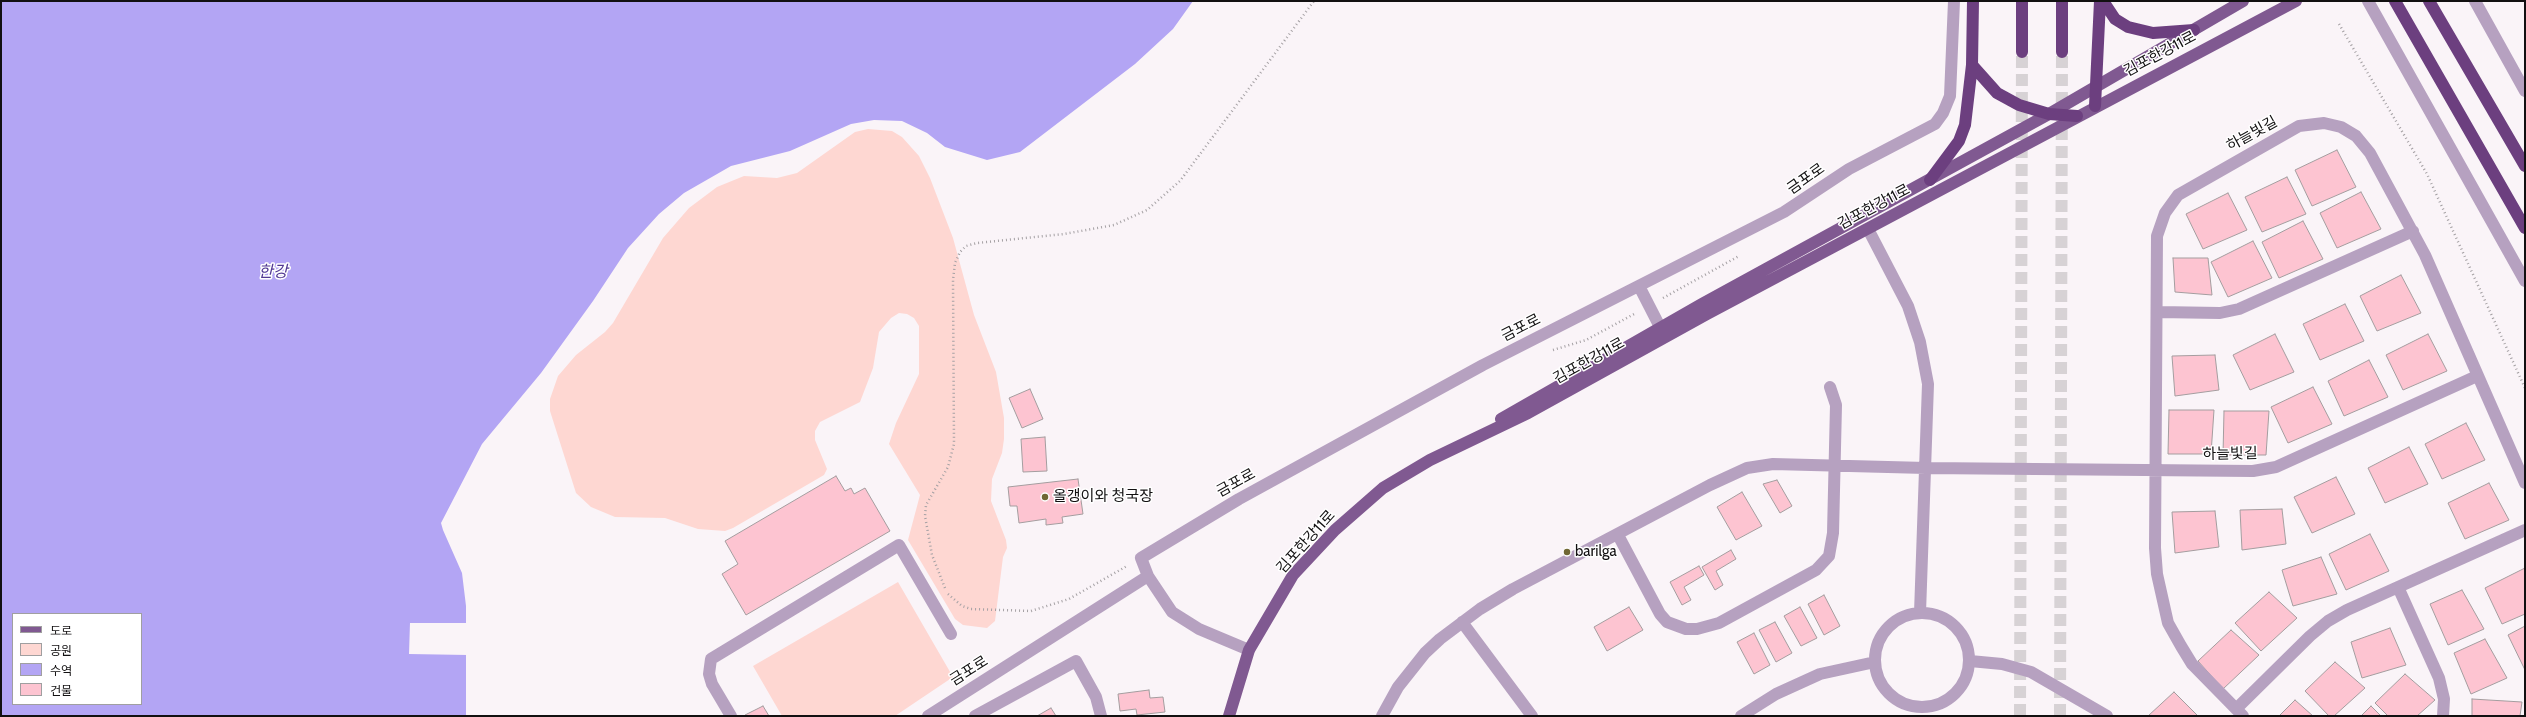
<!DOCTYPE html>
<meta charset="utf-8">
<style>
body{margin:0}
#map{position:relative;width:2526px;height:717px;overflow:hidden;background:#faf4f8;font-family:Cabin,"Noto Sans KR",sans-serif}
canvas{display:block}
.frame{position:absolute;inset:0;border:2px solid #121011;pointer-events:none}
.legend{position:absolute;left:12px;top:613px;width:130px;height:92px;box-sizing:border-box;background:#fff;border:1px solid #a09fa0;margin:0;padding:5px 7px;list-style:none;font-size:12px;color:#121011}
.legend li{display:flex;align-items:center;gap:8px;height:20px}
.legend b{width:20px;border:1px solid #a09fa0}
</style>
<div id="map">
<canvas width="2526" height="717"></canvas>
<div class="frame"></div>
<ul class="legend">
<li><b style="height:5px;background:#805991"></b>도로</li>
<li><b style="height:11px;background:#fed7d2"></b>공원</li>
<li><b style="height:11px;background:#b3a5f4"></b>수역</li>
<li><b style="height:11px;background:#fdc4d1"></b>건물</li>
</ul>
</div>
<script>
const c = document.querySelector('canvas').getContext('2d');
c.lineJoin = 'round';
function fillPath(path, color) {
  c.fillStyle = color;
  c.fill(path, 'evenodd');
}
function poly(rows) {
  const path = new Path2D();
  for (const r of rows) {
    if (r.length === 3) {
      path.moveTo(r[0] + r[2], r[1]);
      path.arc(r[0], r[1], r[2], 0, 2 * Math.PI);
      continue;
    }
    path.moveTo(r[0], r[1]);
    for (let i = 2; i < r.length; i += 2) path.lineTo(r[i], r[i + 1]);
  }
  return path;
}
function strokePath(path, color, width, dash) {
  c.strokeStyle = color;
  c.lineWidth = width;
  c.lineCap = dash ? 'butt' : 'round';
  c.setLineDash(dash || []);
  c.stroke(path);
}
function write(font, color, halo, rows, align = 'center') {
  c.font = font + ' Cabin,"Noto Sans KR",sans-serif';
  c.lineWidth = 3;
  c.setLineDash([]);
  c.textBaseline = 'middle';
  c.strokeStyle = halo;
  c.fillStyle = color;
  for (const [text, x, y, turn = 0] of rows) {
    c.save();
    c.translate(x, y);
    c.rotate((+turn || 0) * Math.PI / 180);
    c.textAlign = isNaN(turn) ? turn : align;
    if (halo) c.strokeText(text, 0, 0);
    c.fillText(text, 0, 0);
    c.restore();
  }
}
const green = poly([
 [868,129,892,131,902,137,919,156,930,178,953,238,974,315,996,372,1004,418,1004,439,1002,453,992,479,991,501,1006,540,1007,548,1003,557,995,621,987,628,963,625,955,619,908,540,920,495,889,444,896,423,919,374,919,326,914,318,907,314,899,313,891,318,879,332,873,368,860,402,820,422,815,431,815,440,827,469,824,475,733,528,725,531,698,529,665,518,615,517,591,507,576,493,550,411,550,399,558,376,576,355,605,332,613,323,663,238,689,208,717,187,744,176,777,178,797,173,855,132],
 [898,582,953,677,895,716,782,716,753,666]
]);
const water = poly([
 [1,1,1193,1,1173,29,1135,64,1020,152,987,160,945,147,927,133,902,121,874,120,851,124,790,151,731,166,684,193,659,214,628,248,593,301,541,373,482,444,441,523,443,530,462,573,466,606,466,716,1,716],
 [13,614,141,614,141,704,13,704]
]);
const pier = poly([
 [410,623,468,623,468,655,409,654]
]);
const building = poly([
 [2337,150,2356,187,2312,206,2295,170,2337,150],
 [2287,177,2306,214,2262,232,2245,197,2287,177],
 [2361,192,2381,229,2337,248,2320,213,2361,192],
 [2228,193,2247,230,2203,249,2186,214,2228,193],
 [2303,221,2323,259,2279,278,2262,242,2303,221],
 [2253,241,2272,278,2228,297,2211,262,2253,241],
 [2173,258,2208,258,2212,295,2175,292,2173,258],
 [2401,275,2421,313,2377,331,2360,296,2401,275],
 [2345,304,2364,341,2320,360,2303,324,2345,304],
 [2275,334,2294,372,2250,390,2233,355,2275,334],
 [2428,334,2447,371,2403,390,2386,355,2428,334],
 [2215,355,2219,390,2175,396,2172,356,2215,355],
 [2369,360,2388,397,2344,416,2328,381,2369,360],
 [2313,387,2332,424,2288,443,2271,407,2313,387],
 [1030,389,1043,419,1022,428,1009,398,1030,389],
 [2169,410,2214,410,2211,454,2168,454,2169,410],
 [2224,411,2269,411,2266,455,2223,455,2224,411],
 [2466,423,2485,460,2442,479,2425,444,2466,423],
 [1045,437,1047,471,1023,472,1021,439,1045,437],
 [2409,447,2428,484,2385,503,2368,468,2409,447],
 [836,476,845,491,851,488,854,494,865,488,890,531,746,615,722,574,738,564,725,541,836,476],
 [2336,477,2355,514,2312,533,2294,497,2336,477],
 [1078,479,1083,514,1062,517,1063,523,1046,525,1046,519,1019,523,1017,506,1010,506,1008,487,1078,479],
 [1777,480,1792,506,1780,513,1763,484,1777,480],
 [2489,483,2509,520,2465,539,2448,503,2489,483],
 [1742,492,1762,526,1736,540,1717,507,1742,492],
 [2282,509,2286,544,2242,550,2240,510,2282,509],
 [2215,511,2219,547,2175,553,2172,512,2215,511],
 [2370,534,2389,571,2346,590,2329,554,2370,534],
 [1731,550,1736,559,1716,571,1723,585,1715,590,1702,567,1731,550],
 [2321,557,2337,594,2293,606,2282,570,2321,557],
 [1699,566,1704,575,1684,587,1691,600,1682,605,1670,582,1699,566],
 [2525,568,2525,614,2502,624,2485,588,2525,568],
 [2462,590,2484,629,2448,645,2430,604,2462,590],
 [2269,592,2297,618,2261,651,2235,623,2269,592],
 [1824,595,1840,626,1824,635,1808,604,1824,595],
 [1629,607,1643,630,1607,651,1594,627,1629,607],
 [1800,607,1817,638,1801,646,1784,616,1800,607],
 [1775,622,1792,653,1776,662,1759,630,1775,622],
 [2525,626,2525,670,2508,635,2525,626],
 [2390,628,2406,665,2362,678,2351,642,2390,628],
 [2231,630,2259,655,2223,689,2198,661,2231,630],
 [1754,633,1770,665,1754,674,1737,642,1754,633],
 [2485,639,2507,678,2471,694,2454,653,2485,639],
 [2335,662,2365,688,2334,716,2329,716,2305,691,2335,662],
 [2405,674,2435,700,2417,716,2388,716,2375,703,2405,674],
 [1149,690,1150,698,1163,697,1165,712,1137,715,1136,709,1120,711,1118,694,1149,690],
 [2174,692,2198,716,2148,716,2174,692],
 [2472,699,2522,702,2520,716,2472,716,2472,699],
 [2295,700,2313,716,2279,716,2295,700],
 [763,706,769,716,745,716,745,715,763,706],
 [2371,706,2381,716,2361,716,2371,706],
 [1051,708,1056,716,1037,716,1051,708]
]);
const highwayTunnel = poly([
 [2020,716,2022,52],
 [2060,716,2062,52]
]);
const path = poly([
 [2339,24,2427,174,2525,388],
 [1663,298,1739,256],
 [1553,350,1586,340,1636,313],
 [945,588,932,555,925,516,926,505,948,467,954,444,953,280,955,263,960,252,966,246,977,243,1064,234,1114,225,1147,210,1180,181,1314,1],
 [948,594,962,606,971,609,1031,611,1069,599,1127,566]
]);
const minor = poly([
 [2368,1,2525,281],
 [2475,1,2525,91],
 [1868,229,1908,306,1920,342,1928,384,1920,613],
 [1639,286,1660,327],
 [2158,312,2220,313,2239,309,2413,231],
 [1618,535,1660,614,1667,622,1686,629,1697,629,1719,623,1816,570,1829,556,1833,533,1836,405,1830,387],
 [2398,587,2439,678,2444,699,2443,716],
 [1922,660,47],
 [1462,622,1532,716],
 [1249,650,1199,629,1172,612,1148,576,1141,558,1239,499,1483,365,1784,212,1849,169,1935,124,1943,113,1950,96,1954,1],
 [1970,661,2002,664,2031,672,2107,716],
 [2236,709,2310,636,2328,621,2347,610,2525,530],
 [731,716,712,684,709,674,711,659,899,545,951,634],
 [928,716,1148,576],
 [975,716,1076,661,1096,697,1101,716],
 [1382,716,1398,687,1425,653,1440,639,1480,609,1513,589,1710,485,1747,468,1773,464,1926,468,2253,471,2276,467,2477,376],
 [1741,716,1776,694,1820,674,1875,662],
 [2243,716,2192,664,2181,646,2168,623,2157,574,2155,548,2157,236,2165,213,2178,195,2299,126,2324,123,2341,127,2356,136,2370,153,2425,255,2525,483]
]);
const major = poly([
 [1501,419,1702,304,2049,114,2243,1],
 [1229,716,1249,650,1293,575,1335,530,1383,488,1430,460,1528,413,1707,314,2296,1]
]);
const highway = poly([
 [2022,1,2022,52],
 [2062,1,2062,52],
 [2103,1,2115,19,2128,27,2153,33,2194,30],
 [2395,1,2525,228],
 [2429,1,2525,166],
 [1972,65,1997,93,2019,105,2049,114,2077,116],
 [2095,106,2100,1],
 [1930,180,1959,141,1965,125,1972,65,1973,1]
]);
const markers = [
 [1045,497,4,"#706734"],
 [1567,552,4,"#706734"]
];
const streetNames = [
 ["김포한강11로",2160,54,-28],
 ["하늘빛길",2252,134,-29],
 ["금포로",1806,179,-35],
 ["김포한강11로",1874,207,-28],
 ["금포로",1521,328,-27],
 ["김포한강11로",1589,361,-29],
 ["하늘빛길",2230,454,-1],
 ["금포로",1236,483,-29],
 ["김포한강11로",1306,542,-48],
 ["금포로",969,671,-32]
];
const poiNames = [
 ["올갱이와 청국장",1053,497],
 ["barilga",1575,552]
];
const waterNames = [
 ["한강",273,272]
];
fillPath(green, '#fed7d2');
fillPath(water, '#b3a5f4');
fillPath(pier, '#faf4f8');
fillPath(building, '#fdc4d1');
strokePath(building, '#a49d9f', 1);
strokePath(highwayTunnel, '#d7d2d5', 12, [12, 6]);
strokePath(path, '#a5a1a4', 2.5, [1, 3]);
strokePath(minor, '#b6a1c0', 12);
strokePath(major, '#805991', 12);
strokePath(highway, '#6c3f7f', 12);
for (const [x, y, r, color] of markers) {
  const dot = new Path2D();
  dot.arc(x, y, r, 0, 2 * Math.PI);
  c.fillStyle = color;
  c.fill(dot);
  strokePath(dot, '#fff', 1.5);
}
write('15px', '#121011', '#fff', streetNames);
write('15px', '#121011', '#fff', poiNames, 'left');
write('italic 16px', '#513893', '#fff', waterNames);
</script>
